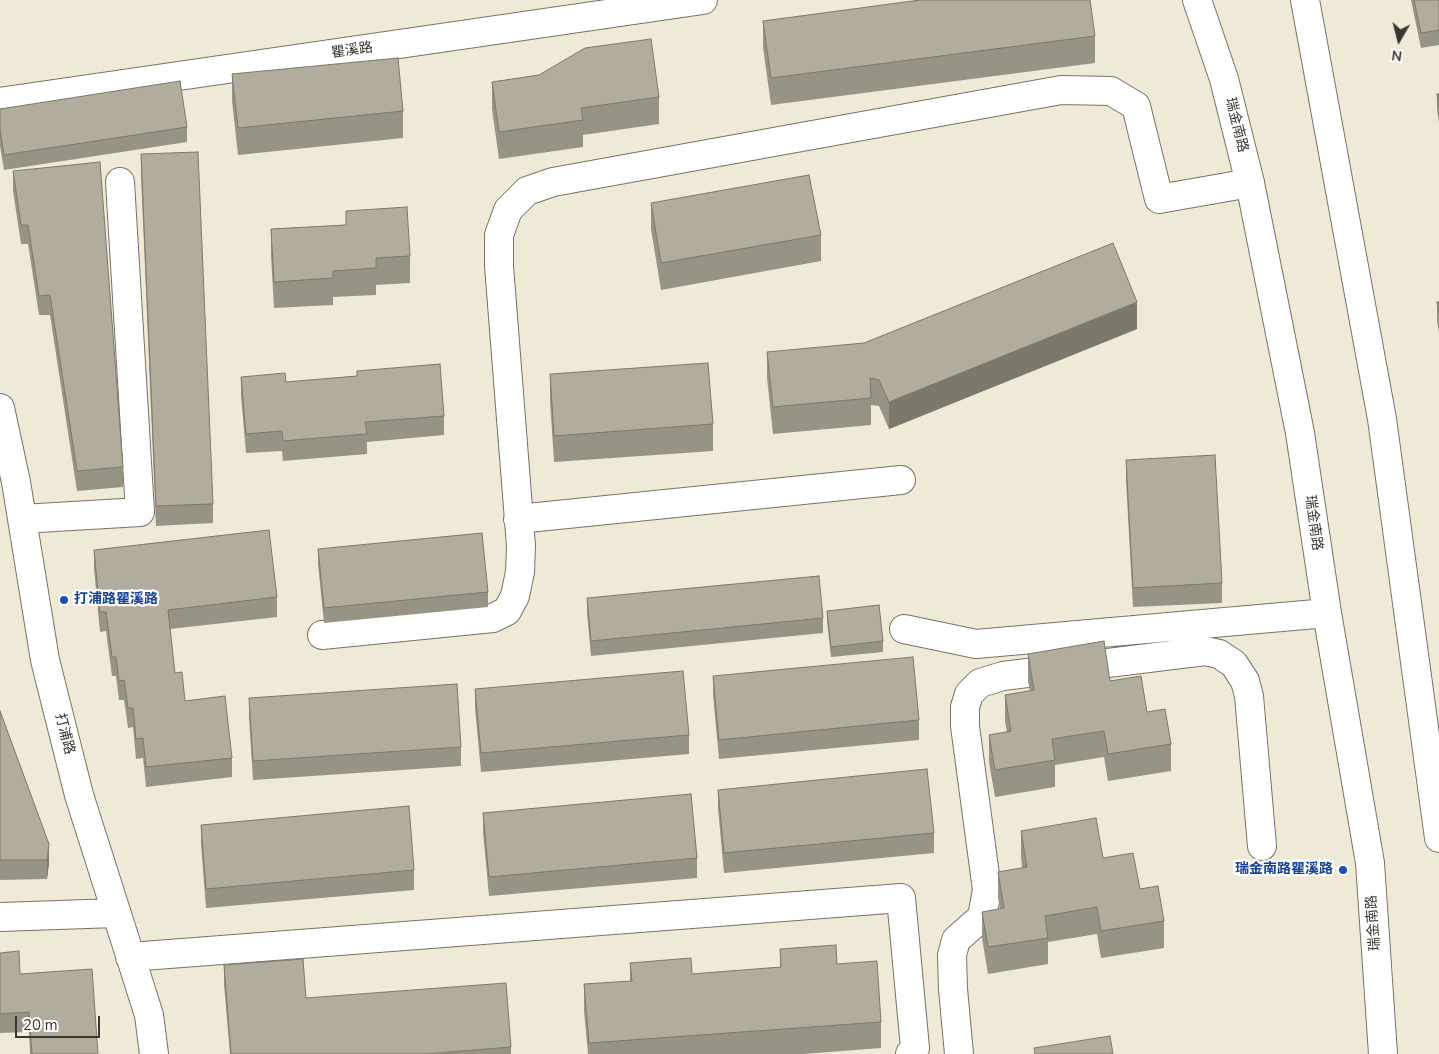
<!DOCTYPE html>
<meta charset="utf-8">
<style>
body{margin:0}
#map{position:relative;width:1439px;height:1054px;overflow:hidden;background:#efead8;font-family:"Nunito Sans",sans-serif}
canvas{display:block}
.north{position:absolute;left:1374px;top:15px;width:50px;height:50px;-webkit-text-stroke:4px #fff;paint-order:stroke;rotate:188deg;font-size:14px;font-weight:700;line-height:20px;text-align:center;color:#38362f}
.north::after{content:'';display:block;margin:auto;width:18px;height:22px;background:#38362f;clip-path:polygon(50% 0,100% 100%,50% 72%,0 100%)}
.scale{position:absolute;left:15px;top:1016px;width:85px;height:22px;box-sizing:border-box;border:2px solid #38362f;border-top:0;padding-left:6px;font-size:15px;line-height:18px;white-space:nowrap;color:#38362f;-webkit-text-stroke:4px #fff;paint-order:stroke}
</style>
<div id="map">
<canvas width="1439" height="1054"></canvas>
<div class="north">N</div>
<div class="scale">20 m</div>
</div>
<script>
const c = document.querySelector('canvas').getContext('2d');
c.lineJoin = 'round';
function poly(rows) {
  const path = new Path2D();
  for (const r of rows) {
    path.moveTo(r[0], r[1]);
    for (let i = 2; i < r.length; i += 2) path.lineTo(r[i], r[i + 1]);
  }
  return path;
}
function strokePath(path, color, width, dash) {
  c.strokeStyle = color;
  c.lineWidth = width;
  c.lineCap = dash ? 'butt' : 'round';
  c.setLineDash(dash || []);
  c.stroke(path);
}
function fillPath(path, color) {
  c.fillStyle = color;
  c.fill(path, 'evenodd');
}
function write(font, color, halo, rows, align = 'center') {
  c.font = font + ' "Nunito Sans","Noto Sans SC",sans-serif';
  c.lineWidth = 4.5;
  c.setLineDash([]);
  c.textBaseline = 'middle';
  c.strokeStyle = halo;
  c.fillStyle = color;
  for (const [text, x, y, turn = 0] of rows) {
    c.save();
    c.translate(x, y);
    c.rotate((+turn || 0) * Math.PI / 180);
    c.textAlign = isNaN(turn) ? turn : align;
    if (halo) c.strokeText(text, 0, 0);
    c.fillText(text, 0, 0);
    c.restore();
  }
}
const minor = poly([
 [0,102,703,0],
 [0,408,16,482,45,660,79,795,149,1015,154,1054],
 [22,519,140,512,120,182],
 [518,519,901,480],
 [904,629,976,644,1327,613],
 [322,635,493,618,507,611,515,596,520,572,521,546,499,266,499,235,508,210,527,191,553,182,1061,90,1111,91,1136,106,1159,199,1250,183],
 [0,917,116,913],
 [130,957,901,898,915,1048,910,1054],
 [959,1054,953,989,952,955,956,940,982,917,987,890,965,726,965,707,969,694,980,683,1003,676,1205,651,1219,654,1234,664,1245,681,1249,696,1262,846]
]);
const major = poly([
 [1197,0,1224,79,1250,183,1300,433,1327,613,1370,863,1383,1054],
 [1305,0,1382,419,1439,838]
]);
const wall = poly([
 [1411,0,1439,0,1439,45,1421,48],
 [763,21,1095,36,1095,63,771,105,763,47],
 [232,74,403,111,403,138,238,155,232,101],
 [539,75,659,97,659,124,583,135,583,147,499,159,492,109,492,82],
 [1437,94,1439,94,1439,124,1437,109],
 [0,109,187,127,187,142,4,170,0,146],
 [141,154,213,504,213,523,156,526,141,174],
 [13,171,123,467,123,487,77,491,50,315,39,315,28,244,21,244,13,191],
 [651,203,821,235,821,261,661,290,651,229],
 [346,211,410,256,410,283,376,285,376,295,333,297,333,305,274,308,271,256,271,229,346,225],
 [1437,302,1439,302,1439,333,1437,321],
 [1137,329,889,429,879,406,871,405,871,425,773,434,767,378,767,352],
 [357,371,444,416,444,435,367,442,367,454,283,461,282,451,246,453,241,396,241,377,286,382,357,376],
 [550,374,713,424,713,451,554,462,550,401],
 [1126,460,1222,583,1222,603,1133,607,1126,480],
 [318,549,488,592,488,607,324,623,318,564],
 [94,550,277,597,277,617,170,629,175,673,185,701,232,758,232,777,146,787,143,758,136,759,133,727,128,728,124,700,119,700,116,676,112,676,106,631,100,632,94,569],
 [587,598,823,618,823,633,591,656,587,613],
 [827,611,883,641,883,652,831,657,827,621],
 [1028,654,1110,681,1147,712,1171,744,1171,771,1108,781,1104,757,1055,765,1055,787,995,797,989,762,989,735,1007,732,1005,722,1005,695,1030,691,1028,681],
 [713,676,919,720,919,740,719,759,713,695],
 [475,689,689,735,689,754,481,772,475,708],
 [249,698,461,747,461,766,253,780,249,718],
 [0,711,49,863,47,879,0,880],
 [718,790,934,833,934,853,724,873,718,809],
 [483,813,697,858,697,878,489,896,483,832],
 [201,825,414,870,414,890,206,908,201,844],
 [1021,831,1103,858,1140,889,1164,921,1164,948,1101,958,1097,934,1048,942,1048,964,988,974,982,938,982,912,1000,909,998,898,998,872,1022,868,1021,857],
 [780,949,837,964,881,1022,881,1048,803,1054,588,1054,584,1011,584,984,630,981,630,963,692,974,780,967],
 [0,953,20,974,98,1054,30,1054,29,1032,0,1033],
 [224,965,306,998,511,1047,511,1054,230,1054,224,984]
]);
const shadedWall = poly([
 [1137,302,1137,329,889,429,889,402],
 [49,844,49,863,47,879,47,860]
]);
const building = poly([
 [920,0,1090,0,1095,36,771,78,763,21,920,0],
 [1414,0,1439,0,1439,30,1421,33,1414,0],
 [651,39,659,97,581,108,583,120,499,132,492,82,539,75,585,48,651,39],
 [398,58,403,111,238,128,232,74,398,58],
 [180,81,187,127,4,155,0,130,0,109,180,81],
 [1437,94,1439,94,1439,108,1437,94],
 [198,152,213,504,156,506,141,154,198,152],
 [100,162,123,467,77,471,50,295,39,296,28,225,21,225,13,171,100,162],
 [809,175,821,235,661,263,651,203,809,175],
 [407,207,410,256,376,258,376,268,333,271,333,278,274,282,271,229,346,225,346,211,407,207],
 [1113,243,1137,302,889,402,879,380,870,378,871,398,773,407,767,352,864,343,1113,243],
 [1437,302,1439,302,1439,314,1437,302],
 [708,363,713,424,554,436,550,374,708,363],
 [440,364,444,416,365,422,367,434,283,441,282,431,246,434,241,377,285,373,286,382,357,376,357,371,440,364],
 [1215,455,1222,583,1133,588,1126,460,1215,455],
 [269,530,277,597,168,610,175,673,182,672,185,701,225,696,232,758,146,767,143,738,136,739,133,708,128,708,124,680,119,681,116,657,112,657,106,612,100,612,94,550,269,530],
 [482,533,488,592,324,608,318,549,482,533],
 [819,576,823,618,591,641,587,598,819,576],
 [879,605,883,641,831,647,827,611,879,605],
 [1104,641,1110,681,1141,676,1147,712,1165,709,1171,744,1108,754,1104,731,1052,739,1055,760,995,770,989,735,1011,731,1005,695,1034,690,1028,654,1104,641],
 [913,657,919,720,719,740,713,676,913,657],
 [683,671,689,735,481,753,475,689,683,671],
 [457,684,461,747,253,761,249,698,457,684],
 [0,711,49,844,47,860,0,860,0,711],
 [927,769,934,833,724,853,718,790,927,769],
 [691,794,697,858,489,877,483,813,691,794],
 [409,806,414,870,206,889,201,825,409,806],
 [1096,818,1103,858,1133,853,1140,889,1158,886,1164,921,1101,931,1097,907,1045,916,1048,938,988,947,982,912,1004,908,998,872,1027,867,1021,831,1096,818],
 [836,945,837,964,877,961,881,1022,589,1043,584,984,632,981,630,963,691,958,692,974,781,967,780,949,836,945],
 [19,951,20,974,92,969,98,1054,32,1054,29,1012,0,1014,0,953,19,951],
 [303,959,306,998,506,983,511,1047,425,1054,231,1054,224,965,303,959],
 [1110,1036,1113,1054,1035,1054,1034,1048,1110,1036]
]);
const markers = [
 [64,600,5,"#1a4fb4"],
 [1343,870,5,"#1a4fb4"]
];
const streetNames = [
 ["瞿溪路",352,51,-8],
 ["瑞金南路",1236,125,76],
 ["瑞金南路",1313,523,82],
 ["打浦路",64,734,76],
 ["瑞金南路",1374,923,-94]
];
const transitNames = [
 ["打浦路瞿溪路",74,600],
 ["瑞金南路瞿溪路",1333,870,"right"]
];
strokePath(minor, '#787364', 30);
strokePath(major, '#787364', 30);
strokePath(minor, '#fff', 28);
strokePath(major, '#fff', 28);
fillPath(wall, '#989485');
fillPath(shadedWall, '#7c786c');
fillPath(building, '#b1ac9b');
strokePath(building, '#7c786c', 1);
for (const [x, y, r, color] of markers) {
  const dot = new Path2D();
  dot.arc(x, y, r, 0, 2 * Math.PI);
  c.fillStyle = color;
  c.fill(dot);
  strokePath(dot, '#fff', 2);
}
write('14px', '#38362f', '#fff', streetNames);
write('bold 14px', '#164399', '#fff', transitNames, 'left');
</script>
